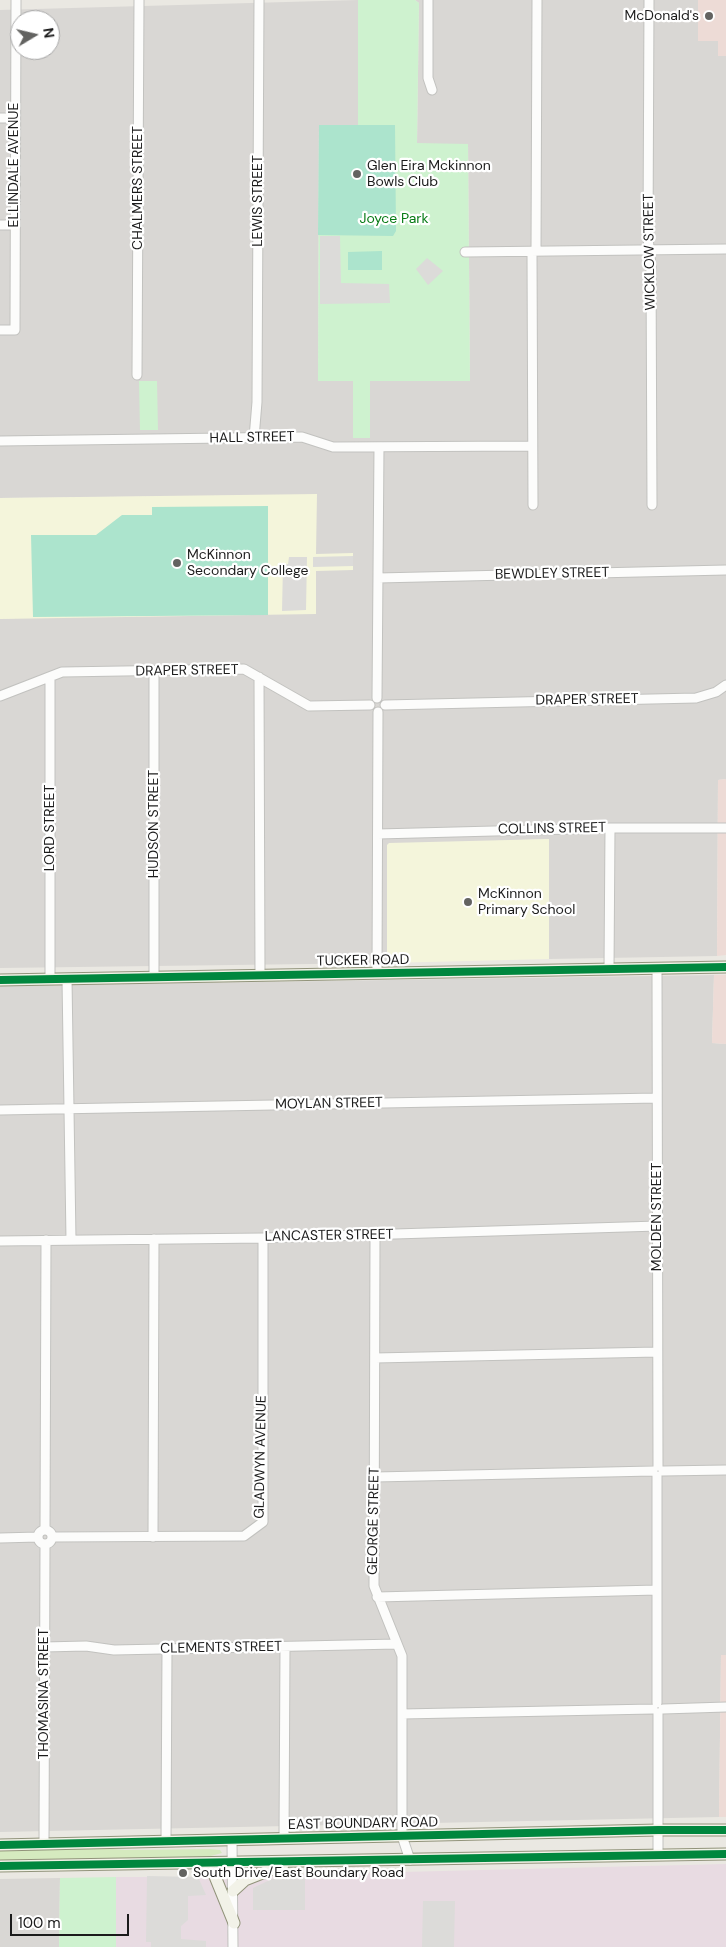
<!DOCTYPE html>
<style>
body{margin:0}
#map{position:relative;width:726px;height:1947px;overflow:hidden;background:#eae8e2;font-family:"DM Sans",sans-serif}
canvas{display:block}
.north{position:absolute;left:10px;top:10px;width:50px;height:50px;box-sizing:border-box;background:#fff;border:1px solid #a4a4a4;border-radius:50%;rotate:81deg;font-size:14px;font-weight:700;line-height:20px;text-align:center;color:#1b1b1b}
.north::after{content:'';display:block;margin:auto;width:18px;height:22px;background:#636361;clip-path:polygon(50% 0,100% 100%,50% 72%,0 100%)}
.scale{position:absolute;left:10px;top:1914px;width:119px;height:22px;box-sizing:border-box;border:2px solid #1b1b1b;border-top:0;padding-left:6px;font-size:15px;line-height:18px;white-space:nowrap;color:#1b1b1b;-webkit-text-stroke:4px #fff;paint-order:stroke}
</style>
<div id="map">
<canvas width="726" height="1947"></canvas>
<div class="north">N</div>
<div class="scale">100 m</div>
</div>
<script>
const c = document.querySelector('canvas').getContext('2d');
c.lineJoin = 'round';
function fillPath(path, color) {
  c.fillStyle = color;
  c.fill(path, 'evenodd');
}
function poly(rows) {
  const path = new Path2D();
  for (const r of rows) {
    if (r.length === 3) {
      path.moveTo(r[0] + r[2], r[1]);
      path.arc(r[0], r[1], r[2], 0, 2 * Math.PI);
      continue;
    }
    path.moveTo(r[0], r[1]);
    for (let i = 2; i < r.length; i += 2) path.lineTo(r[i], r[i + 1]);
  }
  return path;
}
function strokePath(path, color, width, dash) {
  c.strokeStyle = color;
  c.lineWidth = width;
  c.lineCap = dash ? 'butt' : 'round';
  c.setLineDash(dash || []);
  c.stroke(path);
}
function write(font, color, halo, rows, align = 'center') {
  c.font = font + ' "DM Sans",sans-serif';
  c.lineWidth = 4.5;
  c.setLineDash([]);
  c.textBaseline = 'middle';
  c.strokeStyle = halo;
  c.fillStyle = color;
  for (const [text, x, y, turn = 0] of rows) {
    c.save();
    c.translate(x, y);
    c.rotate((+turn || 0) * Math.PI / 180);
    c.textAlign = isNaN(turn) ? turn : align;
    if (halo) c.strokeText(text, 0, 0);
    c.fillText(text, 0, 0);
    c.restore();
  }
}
const residential = poly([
 [358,0,358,125,319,125,318,381,470,381,468,144,417,144,419,3,415,0,698,0,698,40,718,41,718,56,726,56,726,779,718,780,717,956,549,959,549,839,387,845,387,963,0,968,0,619,33,617,317,495,0,498,0,10],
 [20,20,50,20,50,50,20,50],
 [714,975,712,1043,726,1044,726,1655,721,1656,719,1817,0,1832,0,986],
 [60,1878,59,1947,0,1947,0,1879]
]);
const commercial = poly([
 [698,0,726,0,726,56,718,56,718,41,698,41],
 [726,779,726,955,717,956,718,780],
 [714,975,726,975,726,1044,712,1043],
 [721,1655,726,1655,726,1817,719,1817]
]);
const industrial = poly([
 [726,1864,726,1947,116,1947,116,1877,198,1877]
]);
const education = poly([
 [317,494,316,554,353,553,353,570,316,571,316,614,0,619,0,498],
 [549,839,549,959,387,963,387,845,389,843]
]);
const grass = poly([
 [86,1847,125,1850,210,1849,220,1850,222,1853,207,1857,0,1862,0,1850]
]);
const park = poly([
 [358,0,415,0,419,3,417,143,468,144,470,381,370,381,370,438,353,438,353,381,318,381,319,125,358,125],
 [139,381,157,381,158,430,140,430],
 [116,1877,116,1947,59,1947,60,1878]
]);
const pitch = poly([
 [319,125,395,125,396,231,393,236,318,235],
 [382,251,382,270,348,270,348,252],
 [268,506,268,615,33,617,31,535,96,535,122,515,152,515,152,507]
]);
const parking = poly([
 [320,236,340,236,341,283,389,284,390,303,320,304],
 [427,258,443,271,428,285,416,269],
 [353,556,353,566,313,567,313,557],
 [289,557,307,557,306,610,282,611,283,565,288,564],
 [147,1876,198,1877,206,1895,188,1896,188,1920,181,1926,181,1939,206,1941,206,1947,151,1947,151,1942,146,1942],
 [305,1877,305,1910,253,1910,253,1888,274,1878],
 [423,1901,455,1901,454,1947,422,1947]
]);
const street = poly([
 [428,0,428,78,432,90],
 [649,0,648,238,651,265,652,505],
 [0,118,14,118],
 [0,225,14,225],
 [532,251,533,505],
 [536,251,537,0],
 [465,252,726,249],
 [0,330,15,330,16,0],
 [137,375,139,0],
 [254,438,257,402,259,0],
 [0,441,302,437,333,447,532,446],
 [378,578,726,570],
 [154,671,154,977],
 [50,677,50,979],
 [259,677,260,975],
 [0,696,62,672,244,669,309,706,370,705],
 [377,698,379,447],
 [385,705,696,698,716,692,726,685],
 [378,834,610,828,726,828],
 [657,968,658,1466],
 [609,969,610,828],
 [377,973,378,712],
 [67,979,71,1240],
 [0,1110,657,1098],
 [375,1235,374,1586,402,1656,402,1836,410,1860],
 [0,1241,263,1238,658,1226],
 [375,1358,657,1352],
 [663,1471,726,1470],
 [375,1477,653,1471],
 [45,1537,7],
 [45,1530,46,1240],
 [53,1537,244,1536,263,1522,263,1238],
 [153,1537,154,1239],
 [0,1538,38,1537],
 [377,1597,657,1590],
 [44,1647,86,1646,114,1650,397,1644],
 [657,1703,657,1476],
 [663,1709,726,1707],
 [658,1713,658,1855],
 [402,1714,653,1709],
 [284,1838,285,1647],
 [232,1840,233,1947],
 [166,1841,167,1649],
 [44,1844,45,1545]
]);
const secondary = poly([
 [0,980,726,967],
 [0,1845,658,1830,726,1830],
 [204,1864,214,1874,234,1923],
 [0,1866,726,1854],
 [233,1891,245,1880,283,1865]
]);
const cycleway = poly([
 [0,980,726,967],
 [0,1845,658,1830,726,1830],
 [0,1866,726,1854]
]);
const markers = [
 [709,16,5,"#636361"],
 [357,174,5,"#636361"],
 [177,563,5,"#636361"],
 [468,902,5,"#636361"],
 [183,1873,5,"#636361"]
];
const poiNames = [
 ["McDonald's",699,16,"right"],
 ["Glen Eira Mckinnon",367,166],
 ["Bowls Club",367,182],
 ["McKinnon",187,555],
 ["Secondary College",187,571],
 ["McKinnon",478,894],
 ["Primary School",478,910],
 ["South Drive/East Boundary Road",193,1873]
];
const streetNames = [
 ["ELLINDALE AVENUE",14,165,-90],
 ["CHALMERS STREET",138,188,-90],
 ["LEWIS STREET",258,201,-90],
 ["WICKLOW STREET",650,252,-91],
 ["HALL STREET",252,438,-1],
 ["BEWDLEY STREET",552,574,-1],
 ["DRAPER STREET",187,671,-1],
 ["DRAPER STREET",587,700,-1],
 ["HUDSON STREET",154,824,-90],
 ["LORD STREET",50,828,-90],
 ["COLLINS STREET",552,829,-1],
 ["TUCKER ROAD",363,961,-1],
 ["MOYLAN STREET",329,1104,-1],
 ["MOLDEN STREET",657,1217,-90],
 ["LANCASTER STREET",329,1236,-1],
 ["GLADWYN AVENUE",261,1457,-89],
 ["GEORGE STREET",374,1521,-89],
 ["CLEMENTS STREET",221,1648,-1],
 ["THOMASINA STREET",44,1694,-90],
 ["EAST BOUNDARY ROAD",363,1824,-1]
];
const parkNames = [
 ["Joyce Park",394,219]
];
fillPath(residential, '#d9d7d4');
fillPath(commercial, '#eddbd6');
fillPath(industrial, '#e8dbe2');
fillPath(education, '#f4f5db');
fillPath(grass, '#d5eabf');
fillPath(park, '#cef2cf');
fillPath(pitch, '#ace4cd');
fillPath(parking, '#dcdbd9');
strokePath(street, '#c2c2bf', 11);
strokePath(secondary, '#91937a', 13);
strokePath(street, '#fcfcfb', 9);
strokePath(secondary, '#f2f2e8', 11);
strokePath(cycleway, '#00873e', 8);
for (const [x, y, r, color] of markers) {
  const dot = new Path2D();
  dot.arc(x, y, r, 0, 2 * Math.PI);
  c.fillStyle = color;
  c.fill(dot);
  strokePath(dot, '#fff', 2);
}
write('14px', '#1b1b1b', '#fff', poiNames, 'left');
write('14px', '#1b1b1b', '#fff', streetNames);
write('14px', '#077b15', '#fff', parkNames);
</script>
